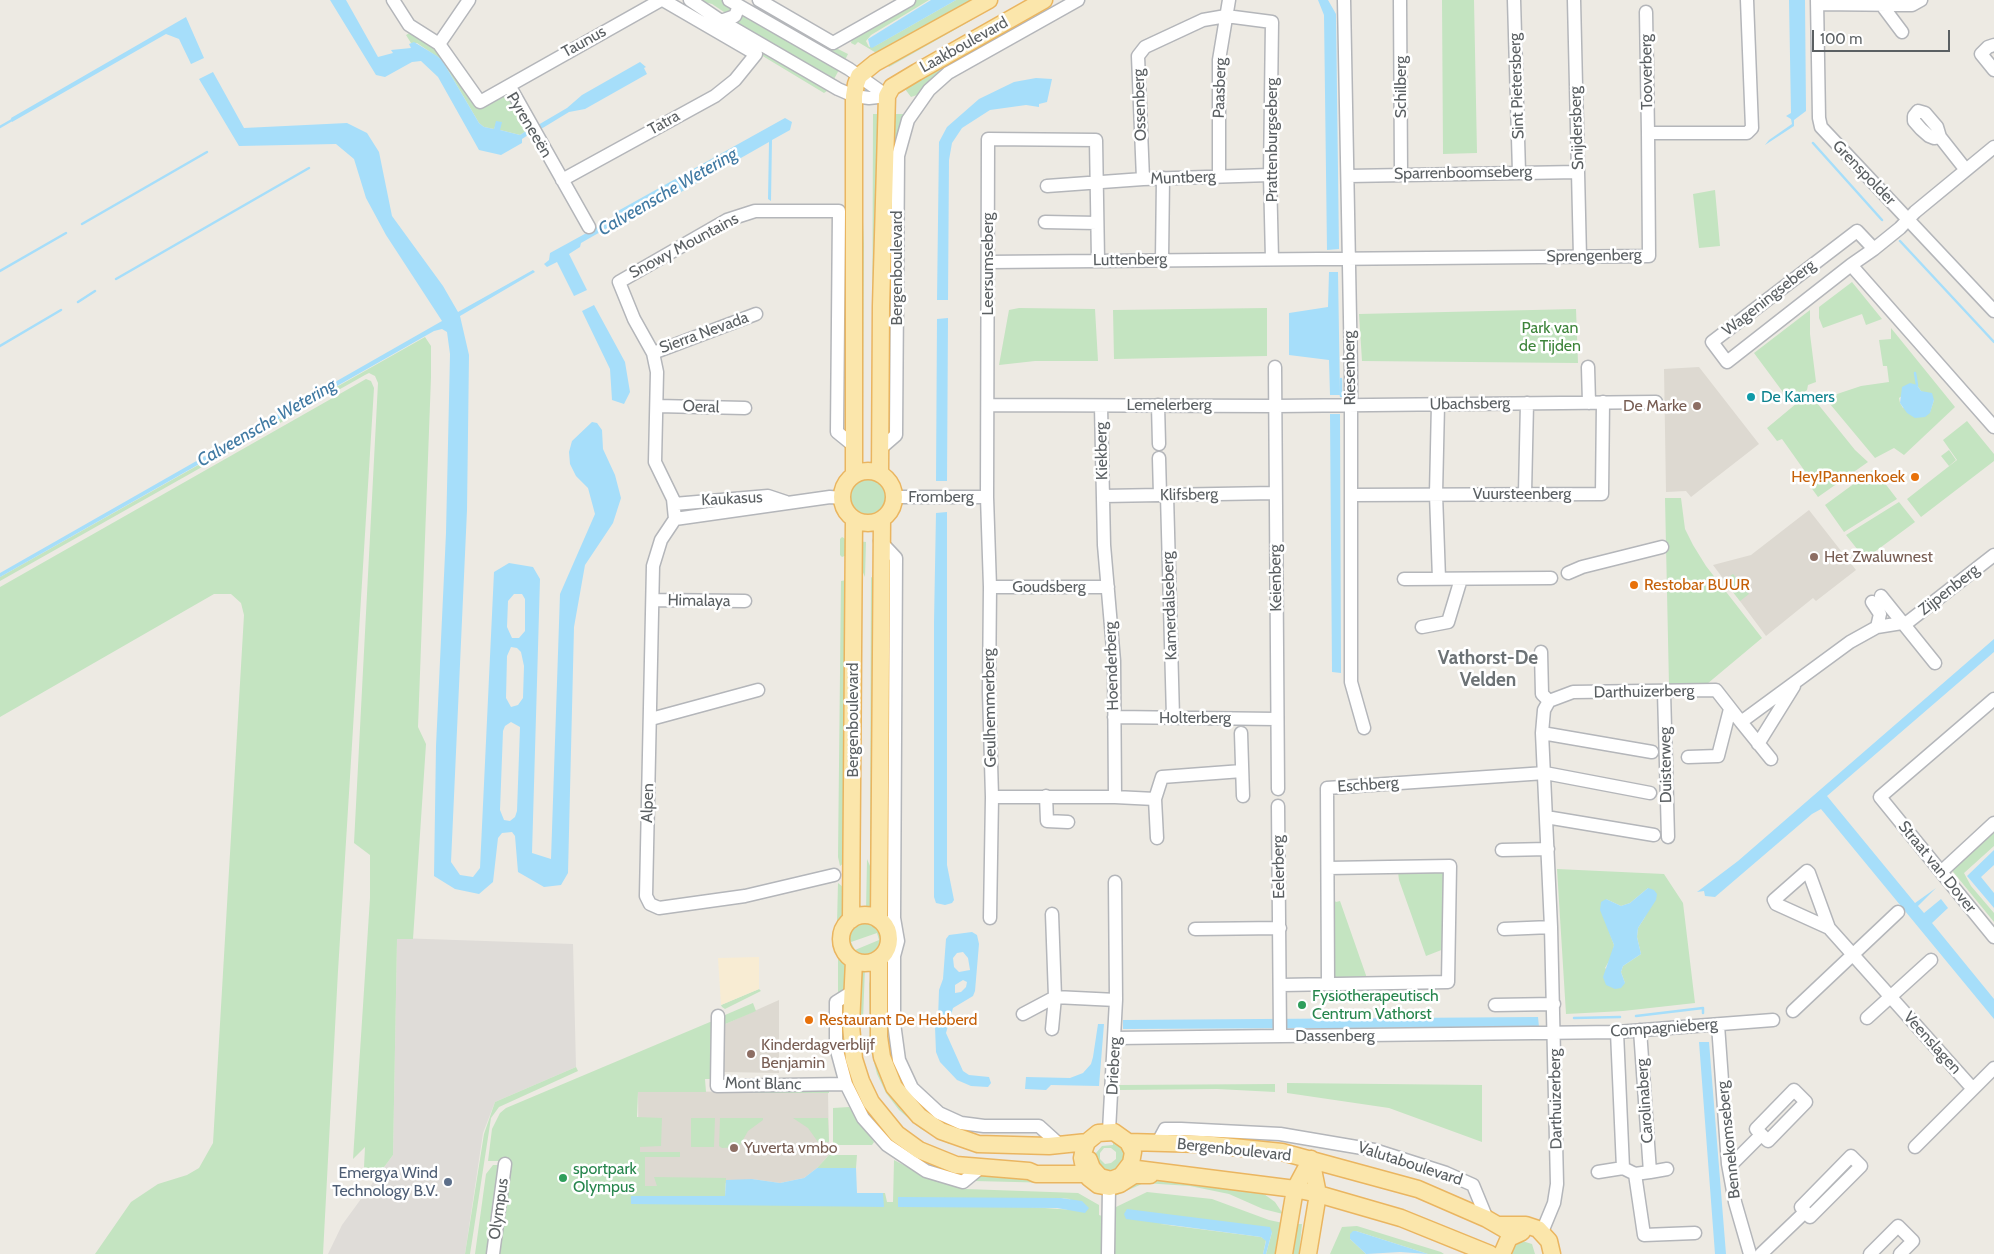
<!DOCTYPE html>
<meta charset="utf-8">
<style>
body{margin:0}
#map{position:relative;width:1994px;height:1254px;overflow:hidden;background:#edeae3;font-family:Cabin,sans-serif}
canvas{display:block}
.scale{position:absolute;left:1812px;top:30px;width:138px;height:22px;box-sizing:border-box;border:2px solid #5b6063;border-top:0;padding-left:6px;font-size:15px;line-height:18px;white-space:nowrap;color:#5b6063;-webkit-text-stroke:4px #fff;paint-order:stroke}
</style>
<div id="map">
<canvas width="1994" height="1254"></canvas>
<div class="scale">100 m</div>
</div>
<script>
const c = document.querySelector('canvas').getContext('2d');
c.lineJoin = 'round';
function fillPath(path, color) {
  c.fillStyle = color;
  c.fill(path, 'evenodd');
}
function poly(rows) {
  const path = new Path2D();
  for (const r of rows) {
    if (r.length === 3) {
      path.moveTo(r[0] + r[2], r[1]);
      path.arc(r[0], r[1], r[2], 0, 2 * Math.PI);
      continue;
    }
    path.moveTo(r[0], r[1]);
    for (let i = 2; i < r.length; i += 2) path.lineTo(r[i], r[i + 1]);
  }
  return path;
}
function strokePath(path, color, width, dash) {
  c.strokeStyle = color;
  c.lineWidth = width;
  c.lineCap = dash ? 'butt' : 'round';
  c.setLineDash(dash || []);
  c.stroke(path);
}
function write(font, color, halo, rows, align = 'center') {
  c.font = font + ' Cabin,sans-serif';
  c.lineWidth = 5;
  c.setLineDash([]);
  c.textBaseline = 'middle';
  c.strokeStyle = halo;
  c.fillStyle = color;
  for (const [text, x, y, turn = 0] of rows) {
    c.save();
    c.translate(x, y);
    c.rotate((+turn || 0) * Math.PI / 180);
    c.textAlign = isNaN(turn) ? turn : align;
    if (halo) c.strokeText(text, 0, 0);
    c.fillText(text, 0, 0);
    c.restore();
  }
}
const industrial = poly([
 [397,938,573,944,576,1067,495,1102,483,1133,465,1254,328,1254,342,1225,393,1155]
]);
const education = poly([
 [1699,367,1759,444,1691,497,1686,491,1666,492,1664,369],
 [1809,510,1856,570,1816,601,1813,598,1766,636,1713,565,1751,555],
 [779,1000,779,1073,723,1072,723,1025],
 [828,1091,829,1155,817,1168,804,1178,780,1183,752,1179,639,1196,638,1092]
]);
const green = poly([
 [696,0,724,0,734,8,727,14,712,4],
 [917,0,929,0,871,35,866,41,869,47,875,46,956,0,975,0,878,54,858,42,855,45,851,43,852,37],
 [1442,0,1474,0,1477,153,1443,154],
 [742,13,840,68,833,81,734,23],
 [970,15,972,20,889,67,884,62],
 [413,31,442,52,474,104,497,97,507,97,528,130,520,135,500,130,497,121,494,129,484,127,479,123,442,60,417,43,411,43,406,35],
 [983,38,987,45,917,95,911,97,902,85],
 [818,39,848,54,844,62,814,47],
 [766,53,828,89,827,91,824,93,761,55],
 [873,114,880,114,874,413,872,403],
 [890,114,909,114,898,131,890,162],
 [861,176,864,244,863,417,861,416],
 [1715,190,1720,246,1699,248,1693,194],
 [1852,282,1882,319,1866,325,1862,314,1823,328,1819,318,1819,307],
 [1019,308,1095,309,1098,361,1035,361,999,365,1009,310],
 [1267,308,1267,356,1114,359,1113,310],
 [1576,309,1578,363,1362,361,1359,314],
 [1810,310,1810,334,1816,382,1808,385,1807,390,1791,403,1754,353],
 [1891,328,1955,407,1904,455,1894,448,1875,458,1825,398,1861,386,1889,382,1887,366,1883,366,1879,340,1891,339],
 [1917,385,1921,391,1934,400,1930,412,1903,408,1900,403,1899,398],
 [425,337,431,346,431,377,418,727,426,744,413,939,397,939,393,1155,379,1174,371,1175,367,1173,364,1167,365,1147,353,1159,370,898,370,855,354,843,378,383,375,376,369,373,365,375,0,581,0,577],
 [366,379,371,381,374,388,338,971,323,1254,95,1254,131,1202,158,1184,187,1175,199,1168,213,1143,244,615,241,603,231,594,214,594,0,717,0,587],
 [1809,393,1855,450,1868,462,1818,497,1810,486,1814,484,1782,439,1777,441,1767,428],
 [1967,421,1994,454,1994,461,1921,517,1907,499,1957,460,1943,440],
 [1949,450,1956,460,1949,466,1941,456],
 [1874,469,1897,499,1844,532,1825,505],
 [867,497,19],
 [1665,498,1681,498,1685,529,1693,545,1706,566,1762,638,1707,684,1669,686],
 [833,501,840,505,847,516,847,525,837,514],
 [899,502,901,503,898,512,888,524,884,519],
 [1899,502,1915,522,1865,559,1846,535],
 [842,537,849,541,847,555,842,557,840,555,840,539],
 [856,541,866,542,865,577,858,561],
 [875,572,874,860,870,847,871,577,873,578],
 [1733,574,1749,594,1740,601,1724,581],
 [847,580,846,861,840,866,838,857,841,581],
 [1994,827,1994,846,1964,873,1971,886,1994,913,1994,922,1950,868],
 [867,859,874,875,874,913,866,912],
 [1557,869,1664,874,1683,903,1695,1003,1623,1011,1566,1014],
 [1648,888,1645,917,1638,928,1637,937,1641,954,1623,966,1621,972,1625,983,1605,968,1612,956,1614,945,1610,934,1606,899,1621,906,1630,903],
 [1398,872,1444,873,1444,949,1426,956,1399,880],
 [838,883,843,887,847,919,839,931,838,942,848,964,849,984,841,995,838,994,838,955,833,938,837,924],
 [1332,898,1336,902,1340,901,1368,981,1336,980,1332,974],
 [866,922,877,926,883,936,883,942,878,952,868,957,856,955,849,946,847,941,851,930,855,925],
 [877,933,879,940,855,950,851,942],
 [857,966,865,967,863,1020,857,1006],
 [872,969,886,1076,962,1144,949,1144,921,1129,899,1110,886,1093,877,1074,870,1047,869,984],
 [759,989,761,991,725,1009,722,1007,721,1005],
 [753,1003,756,1011,723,1025,723,1017,725,1015],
 [710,1022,713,1022,713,1079,705,1079,706,1092,638,1092,637,1117,662,1118,661,1146,640,1147,640,1152,680,1152,680,1157,645,1157,645,1186,657,1186,654,1177,726,1178,725,1196,631,1196,883,1196,883,1193,885,1193,887,1202,893,1202,894,1160,931,1179,966,1189,1078,1193,1099,1205,1099,1215,1102,1216,1102,1254,475,1254,486,1174,493,1165,498,1165,498,1161,488,1161,492,1129,500,1113,506,1108],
 [897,1198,1061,1198,1070,1199,1074,1210],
 [576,1067,578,1071,499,1107,491,1118,470,1254,465,1254,484,1134,495,1102],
 [1287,1083,1482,1085,1482,1142,1389,1108,1287,1093],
 [1275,1084,1275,1092,1217,1089,1119,1090,1119,1085],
 [829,1089,829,1093,720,1093,720,1090],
 [849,1107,874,1142,872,1145,833,1145,833,1108],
 [691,1118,715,1118,714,1147,691,1147],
 [720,1118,763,1118,763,1120,748,1131,739,1147,722,1148,719,1146],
 [793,1118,828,1118,829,1142,818,1142,808,1128],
 [1113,1138,1122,1145,1126,1156,1116,1172,1103,1172,1095,1157,1096,1153,1102,1146,1113,1145],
 [1104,1148,1111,1148,1116,1152,1116,1159,1111,1163,1105,1164,1100,1159,1100,1153],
 [829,1155,857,1155,856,1168,817,1168],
 [981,1175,1055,1177,1056,1183,974,1181],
 [1143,1178,1264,1194,1275,1202,1283,1214,1263,1209,1229,1194,1190,1186,1144,1183,1115,1196,1118,1191],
 [1147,1192,1212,1199,1269,1220,1283,1223,1278,1254,1266,1254,1272,1232,1160,1224,1261,1237,1266,1240,1263,1254,1113,1254,1113,1214,1116,1214,1116,1207],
 [1295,1224,1302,1224,1299,1254,1291,1254],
 [1357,1226,1441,1252,1444,1254,1428,1254,1356,1231,1350,1239,1366,1254,1330,1254,1342,1227],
 [1522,1241,1532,1244,1535,1254,1512,1254,1515,1246]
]);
const sand = poly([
 [759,957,759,989,721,1005,718,958]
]);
const water = poly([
 [330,0,346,0,378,57,393,53,391,50,411,48,409,44,414,42,437,56,442,60,479,123,484,127,494,129,496,121,502,122,500,130,520,135,526,131,528,135,522,139,522,143,501,155,479,150,438,77,421,61,412,62,385,77,376,75],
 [931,0,956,0,872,48,870,47,868,39],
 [1318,0,1328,0,1336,14,1339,249,1327,250,1324,15],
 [1789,0,1805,0,1806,111,1794,120,1794,126,1765,145,1769,140,1792,124,1791,119,1786,116,1791,113],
 [186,17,204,58,191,64,179,39,166,34,12,122,11,118],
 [640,62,646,67,644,68,647,74,585,109,569,112,541,129,538,125,567,108,582,95],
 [213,72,244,128,347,123,367,133,379,152,392,216,443,286,458,312,533,270,535,272,460,316,469,355,467,510,451,862,460,875,473,877,480,868,494,572,509,563,533,567,540,579,532,853,551,859,560,594,595,514,588,488,576,476,570,464,569,452,572,441,592,422,597,423,602,430,603,449,615,475,621,498,613,523,585,565,574,627,568,873,561,885,544,887,518,872,515,836,512,832,502,833,498,838,493,882,479,894,455,889,434,876,436,746,446,533,450,354,447,332,442,329,434,331,0,577,0,573,442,321,386,235,366,198,354,159,336,144,239,146,199,79],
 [514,594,522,594,525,599,525,631,519,638,512,638,507,627,508,601],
 [511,647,517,648,521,652,524,666,523,698,518,705,511,707,506,698,507,656],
 [511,722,520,727,517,811,515,817,510,821,504,820,500,810,503,731,505,726],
 [1036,78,1052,79,1047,102,1039,104,1039,107,1026,105,990,110,962,128,952,143,949,160,948,300,937,300,939,142,947,127,979,99,1014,82],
 [785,118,792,122,790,130,772,140,771,201,768,199,769,142,623,225,616,223,581,243,580,247,569,254,587,290,574,296,557,262,547,267,544,264,549,260,550,253,612,219,616,212],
 [1329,272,1338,272,1340,395,1330,395,1329,360,1289,355,1289,313,1328,307],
 [594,305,625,362,630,392,624,404,612,400,610,369,582,311],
 [948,318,947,481,936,481,937,319],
 [1910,383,1917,385,1921,391,1932,393,1934,400,1930,413,1925,417,1915,418,1907,413,1900,403,1902,387],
 [1330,414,1340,414,1341,673,1332,672],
 [947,512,947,865,954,900,952,903,945,905,936,903,934,897,934,622,936,513],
 [1994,639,1994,652,1827,796,1915,903,1936,888,1918,906,1924,913,1941,899,1948,908,1932,923,1994,999,1994,1019,1821,809,1812,814,1715,897,1705,896,1704,891,1697,892,1738,861],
 [1994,850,1994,865,1981,877,1994,893,1994,908,1967,876],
 [1648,888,1654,890,1657,894,1656,900,1638,928,1637,937,1641,954,1623,966,1621,972,1625,983,1621,988,1615,989,1606,985,1603,977,1614,945,1600,910,1601,902,1606,899,1621,906,1630,903],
 [972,932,977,935,979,944,975,991,973,996,953,1008,946,1033,963,1071,969,1075,989,1077,991,1083,988,1087,971,1086,957,1080,940,1062,936,1052,935,1027,938,1019,939,990,943,979,946,939,949,935],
 [963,952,968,958,970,970,959,972,954,967,953,958,957,953],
 [963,980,967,982,966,987,961,992,955,993,955,985],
 [1538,1017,1539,1027,1123,1029,1123,1020],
 [1098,1024,1104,1024,1099,1086,1051,1085,1046,1090,1025,1089,1026,1077,1070,1078,1083,1073,1091,1064,1093,1057],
 [1699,1042,1709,1042,1726,1254,1715,1254],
 [817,1168,856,1168,857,1193,883,1193,884,1207,631,1204,631,1196,725,1196,726,1180,752,1179,780,1183,804,1178],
 [898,1197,1061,1198,1082,1201,1089,1208,1085,1213,1057,1208,898,1207],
 [1127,1209,1270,1227,1272,1232,1266,1254,1263,1254,1266,1241,1261,1237,1126,1219,1124,1214],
 [1353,1231,1356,1231,1428,1254,1400,1252,1366,1254,1350,1239,1350,1234]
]);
const stream = poly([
 [0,127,12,120],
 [1813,143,1882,220],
 [82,224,207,152],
 [1900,241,1994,342],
 [0,271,66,233],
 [116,279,309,168],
 [78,302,95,291],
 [0,346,61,310],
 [1915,373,1917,385],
 [1341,379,1341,396],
 [1636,1016,1703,1008,1703,1013],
 [1574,1018,1620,1017]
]);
const minor = poly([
 [393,0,409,25,439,44,480,102,661,0],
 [690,0,721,21,838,89,854,96,869,98,887,96],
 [729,0,849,69,887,96],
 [759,0,833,43,909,0],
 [1344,0,1351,371,1351,682,1364,728],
 [1400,0,1401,173],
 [1514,0,1519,172],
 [1574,0,1580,257],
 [1817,0,1819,118,1821,127,1994,311],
 [1817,4,1912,5,1921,0],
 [1881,4,1902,32],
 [1646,12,1648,133],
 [721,21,735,16,739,6],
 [439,44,469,0],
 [1994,45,1988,47,1981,54,1994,70],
 [510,87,589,227],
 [1940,137,1934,138,1929,136,1921,129,1914,121,1914,116,1918,111,1925,113,1937,127,1940,137,1966,170],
 [1219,176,1219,60,1229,0],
 [1348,176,1578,172],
 [1143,179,1138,56,1145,47,1203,20,1226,16,1272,22,1270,175,1272,259],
 [562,180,715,96,735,80,756,54,663,0],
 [1047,186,1143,179,1270,175],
 [1045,222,1097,223],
 [1874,249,1857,231,1712,342,1727,362,1851,265,1874,249,1900,228,1915,212,1994,147],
 [1162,259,1163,178],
 [988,262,1649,256,1648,133,1747,133,1752,128,1747,0],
 [1851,265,1994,427],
 [653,353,756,314],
 [1275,367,1278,789],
 [1588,367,1589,403],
 [1438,404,1436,494,1439,579],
 [988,405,1276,406,1656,402],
 [1158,405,1159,444],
 [657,406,745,408],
 [1101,406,1104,545,1114,661,1115,797,1155,799,1162,777,1242,771],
 [881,448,896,435,898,156,908,120,929,90,948,73,1078,0],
 [1159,458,1160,495],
 [1525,493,1527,403],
 [1167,495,1173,717],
 [1351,495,1602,494,1603,402],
 [1103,496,1275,493],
 [895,497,987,497],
 [674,504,768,496,786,502],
 [675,519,673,499,655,462,657,372,653,353,634,319,619,282,727,220,755,211,839,211,837,432,853,445],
 [675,519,661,540,653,566,646,896,650,904,659,908,745,896,834,875],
 [675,519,830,497,842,498],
 [880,541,896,558,894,918,898,941,894,956,894,1023,899,1060,912,1088,939,1113,961,1123,984,1126,1039,1126,1060,1145],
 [1568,573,1582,567,1662,547],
 [1404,579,1551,578],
 [990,587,1108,587],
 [1881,596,1935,663],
 [653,600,745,601],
 [1422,627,1448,622,1461,579],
 [1877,627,1908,622,1994,555],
 [1541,652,1542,694,1549,701],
 [1664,692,1668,837],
 [1994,699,1880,797,1994,937],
 [1114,717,1276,719],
 [651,719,758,690],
 [1741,722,1771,759],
 [1241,733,1243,796],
 [1542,733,1652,752],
 [1758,744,1794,686],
 [1688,757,1718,756,1730,709],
 [1046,796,1047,821,1068,822],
 [992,797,1115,797],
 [1155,799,1157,838],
 [1278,806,1280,1035],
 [1546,817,1654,835],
 [1502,850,1548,849],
 [1941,872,1994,823],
 [1052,914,1055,997,1052,1029],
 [990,918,992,797,989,692,990,587,987,497,988,139,1096,140,1098,260],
 [1829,928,1776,904,1774,900,1807,871,1809,873,1829,928,1973,1089],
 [1195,929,1280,928],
 [1504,929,1551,927],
 [1328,984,1327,788,1545,773,1650,793],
 [1281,985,1448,982,1450,866,1328,868],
 [852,992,836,1002,836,1047,846,1084,863,1118,887,1145,926,1171,963,1182,980,1168],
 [1495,1005,1554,1004],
 [1793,1011,1898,912],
 [1023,1014,1055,997,1116,1000],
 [718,1016,717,1086,846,1084],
 [1867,1018,1931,960],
 [1718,1025,1728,1164,1735,1202,1750,1254],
 [1617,1032,1623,1168,1635,1174,1650,1172,1640,1030],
 [1115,1038,1617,1032,1773,1020],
 [1794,1090,1806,1102,1768,1141,1756,1129,1794,1090],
 [1109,1131,1116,1000,1115,882],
 [1158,1142,1165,1129,1181,1129,1280,1134,1374,1150,1446,1173,1473,1185,1487,1219],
 [1915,1147,1994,1068],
 [1851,1156,1861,1166,1810,1217,1801,1207,1851,1156],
 [1728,1164,1735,1161,1761,1135],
 [1598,1172,1623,1168],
 [1650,1172,1667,1169],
 [1635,1174,1644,1235,1695,1233],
 [1542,1232,1554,1203,1557,1184,1551,927,1542,733,1544,710,1549,701,1573,692,1716,690,1741,722,1850,642,1877,627,1880,614,1872,602],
 [493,1254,505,1164],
 [1108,1254,1109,1187],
 [1761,1254,1805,1212],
 [1870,1254,1898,1226,1913,1241,1900,1254]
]);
const major = poly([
 [868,497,26],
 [880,474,881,306,887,96,892,87,917,72,1044,0],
 [854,475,854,96,856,84,859,76,875,63,989,0],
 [865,939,24],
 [851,920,854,519],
 [879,920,882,519],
 [879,959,879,1037,882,1057,894,1087,919,1116,941,1131,978,1144,1049,1146,1087,1142],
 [854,961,851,1025,854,1059,861,1081,871,1102,897,1134,919,1150,956,1165,1029,1171,1036,1174,1086,1174],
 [1128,1142,1203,1144,1282,1152,1418,1189,1487,1219,1513,1234],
 [1082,1158,1089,1160,1092,1168,1100,1177,1111,1180,1121,1176,1131,1163,1133,1152,1128,1142,1114,1132,1098,1133,1087,1142,1083,1153,1082,1158,1083,1163,1089,1178,1098,1185,1109,1187,1120,1184,1134,1175,1150,1175],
 [1129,1168,1295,1189,1318,1194,1401,1218,1490,1254],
 [1498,1225,1526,1225,1538,1229,1549,1241,1552,1254],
 [1284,1254,1295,1189,1311,1159],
 [1308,1254,1318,1194,1311,1159],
 [1502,1254,1509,1238,1522,1232]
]);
const markers = [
 [1751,397,5,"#0f9aa8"],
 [1697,406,5,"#8d6e63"],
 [1915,477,5,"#e8710a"],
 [1814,557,5,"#8d6e63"],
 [1634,585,5,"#e8710a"],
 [1302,1005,5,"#2e9e5b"],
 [809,1020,5,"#e8710a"],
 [751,1054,5,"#8d6e63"],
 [734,1148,5,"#8d6e63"],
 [563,1178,5,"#2e9e5b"],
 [448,1182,5,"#5c6f8a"]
];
const streetNames = [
 ["Taunus",584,42,-29],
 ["Laakboulevard",964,45,-29],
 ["Tooverberg",1647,72,-91],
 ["Sint Pietersberg",1517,86,-92],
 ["Schilberg",1401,87,-90],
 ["Paasberg",1220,88,-88],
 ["Ossenberg",1140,105,-92],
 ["Tatra",664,123,-29],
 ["Pyreneeën",529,125,59],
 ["Snijdersberg",1577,128,-92],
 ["Prattenburgseberg",1272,140,-90],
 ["Sparrenboomseberg",1463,173,-1],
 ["Grenspolder",1864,173,46],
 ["Muntberg",1183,178,-2],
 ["Snowy Mountains",684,246,-28],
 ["Sprengenberg",1594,256,-1],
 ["Luttenberg",1130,260,-1],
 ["Leersumseberg",988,264,-90],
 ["Bergenboulevard",897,268,-90],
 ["Wageningseberg",1769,298,-38],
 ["Sierra Nevada",704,333,-20],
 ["Riesenberg",1350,368,-91],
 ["Ubachsberg",1470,404,-1],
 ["Lemelerberg",1169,405],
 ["Oeral",701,407,2],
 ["Kiekberg",1102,451,-91],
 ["Vuursteenberg",1522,494],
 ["Klifsberg",1189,495,-1],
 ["Fromberg",941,497],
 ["Kaukasus",732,499,-3],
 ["Keienberg",1276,578,-91],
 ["Goudsberg",1049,587],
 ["Zijpenberg",1949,590,-38],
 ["Himalaya",699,601,1],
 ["Kamerdalseberg",1170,606,-92],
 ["Hoenderberg",1112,666,-92],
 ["Darthuizerberg",1644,692,-1],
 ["Geulhemmerberg",990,708,-91],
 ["Holterberg",1195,718],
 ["Bergenboulevard",853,720,-90],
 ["Duisterweg",1666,765,-91],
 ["Eschberg",1368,785,-4],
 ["Alpen",648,803,-88],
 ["Eelerberg",1279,867,-91],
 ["Straat van Dover",1937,867,51],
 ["Compagnieberg",1664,1028,-4],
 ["Dassenberg",1335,1036],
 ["Veenslagen",1932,1043,48],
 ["Drieberg",1114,1066,-87],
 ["Mont Blanc",763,1084,1],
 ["Darthuizerberg",1556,1099,-91],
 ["Carolinaberg",1645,1101,-94],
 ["Bennekomseberg",1729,1140,-96],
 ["Bergenboulevard",1234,1150,6],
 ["Valutaboulevard",1410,1164,18],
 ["Olympus",499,1209,-82]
];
const parkNames = [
 ["Park van",1550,328],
 ["de Tijden",1550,346]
];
const cultureNames = [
 ["De Kamers",1761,397]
];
const educationNames = [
 ["De Marke",1687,406,"right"],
 ["Het Zwaluwnest",1824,557],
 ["Kinderdagverblijf",761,1045],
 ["Benjamin",761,1063],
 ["Yuverta vmbo",744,1148]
];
const foodNames = [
 ["Hey!Pannenkoek",1905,477,"right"],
 ["Restobar BUUR",1644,585],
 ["Restaurant De Hebberd",819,1020]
];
const leisureNames = [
 ["Fysiotherapeutisch",1312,996],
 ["Centrum Vathorst",1312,1014],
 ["sportpark",573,1169],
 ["Olympus",573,1187]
];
const serviceNames = [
 ["Emergya Wind",438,1173],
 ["Technology B.V.",438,1191]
];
const waterNames = [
 ["Calveensche Wetering",668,192,-30],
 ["Calveensche Wetering",267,423,-30]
];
const quarterNames = [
 ["Vathorst-De",1488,658],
 ["Velden",1488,680]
];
fillPath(industrial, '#dfdcd8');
fillPath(education, '#ddd9d1');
fillPath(green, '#c4e4c1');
fillPath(sand, '#f8ecd3');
fillPath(water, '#a6defa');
strokePath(stream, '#a6defa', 2.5);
strokePath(minor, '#b4b6ba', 15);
strokePath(major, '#eab560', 19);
strokePath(minor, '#fff', 12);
strokePath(major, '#fbe6ab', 16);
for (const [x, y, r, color] of markers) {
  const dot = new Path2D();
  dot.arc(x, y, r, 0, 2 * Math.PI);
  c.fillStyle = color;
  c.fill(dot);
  strokePath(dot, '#fff', 2);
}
write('16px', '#5b6063', '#fff', streetNames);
write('16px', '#3d843a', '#fff', parkNames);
write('16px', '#0d838f', '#fff', cultureNames, 'left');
write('16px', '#785e54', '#fff', educationNames, 'left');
write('16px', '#c56008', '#fff', foodNames, 'left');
write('16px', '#27864d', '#fff', leisureNames, 'left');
write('16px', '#4e5e75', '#fff', serviceNames, 'right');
write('italic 18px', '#417aa3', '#fff', waterNames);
write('bold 19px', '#6c7275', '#fff', quarterNames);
</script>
